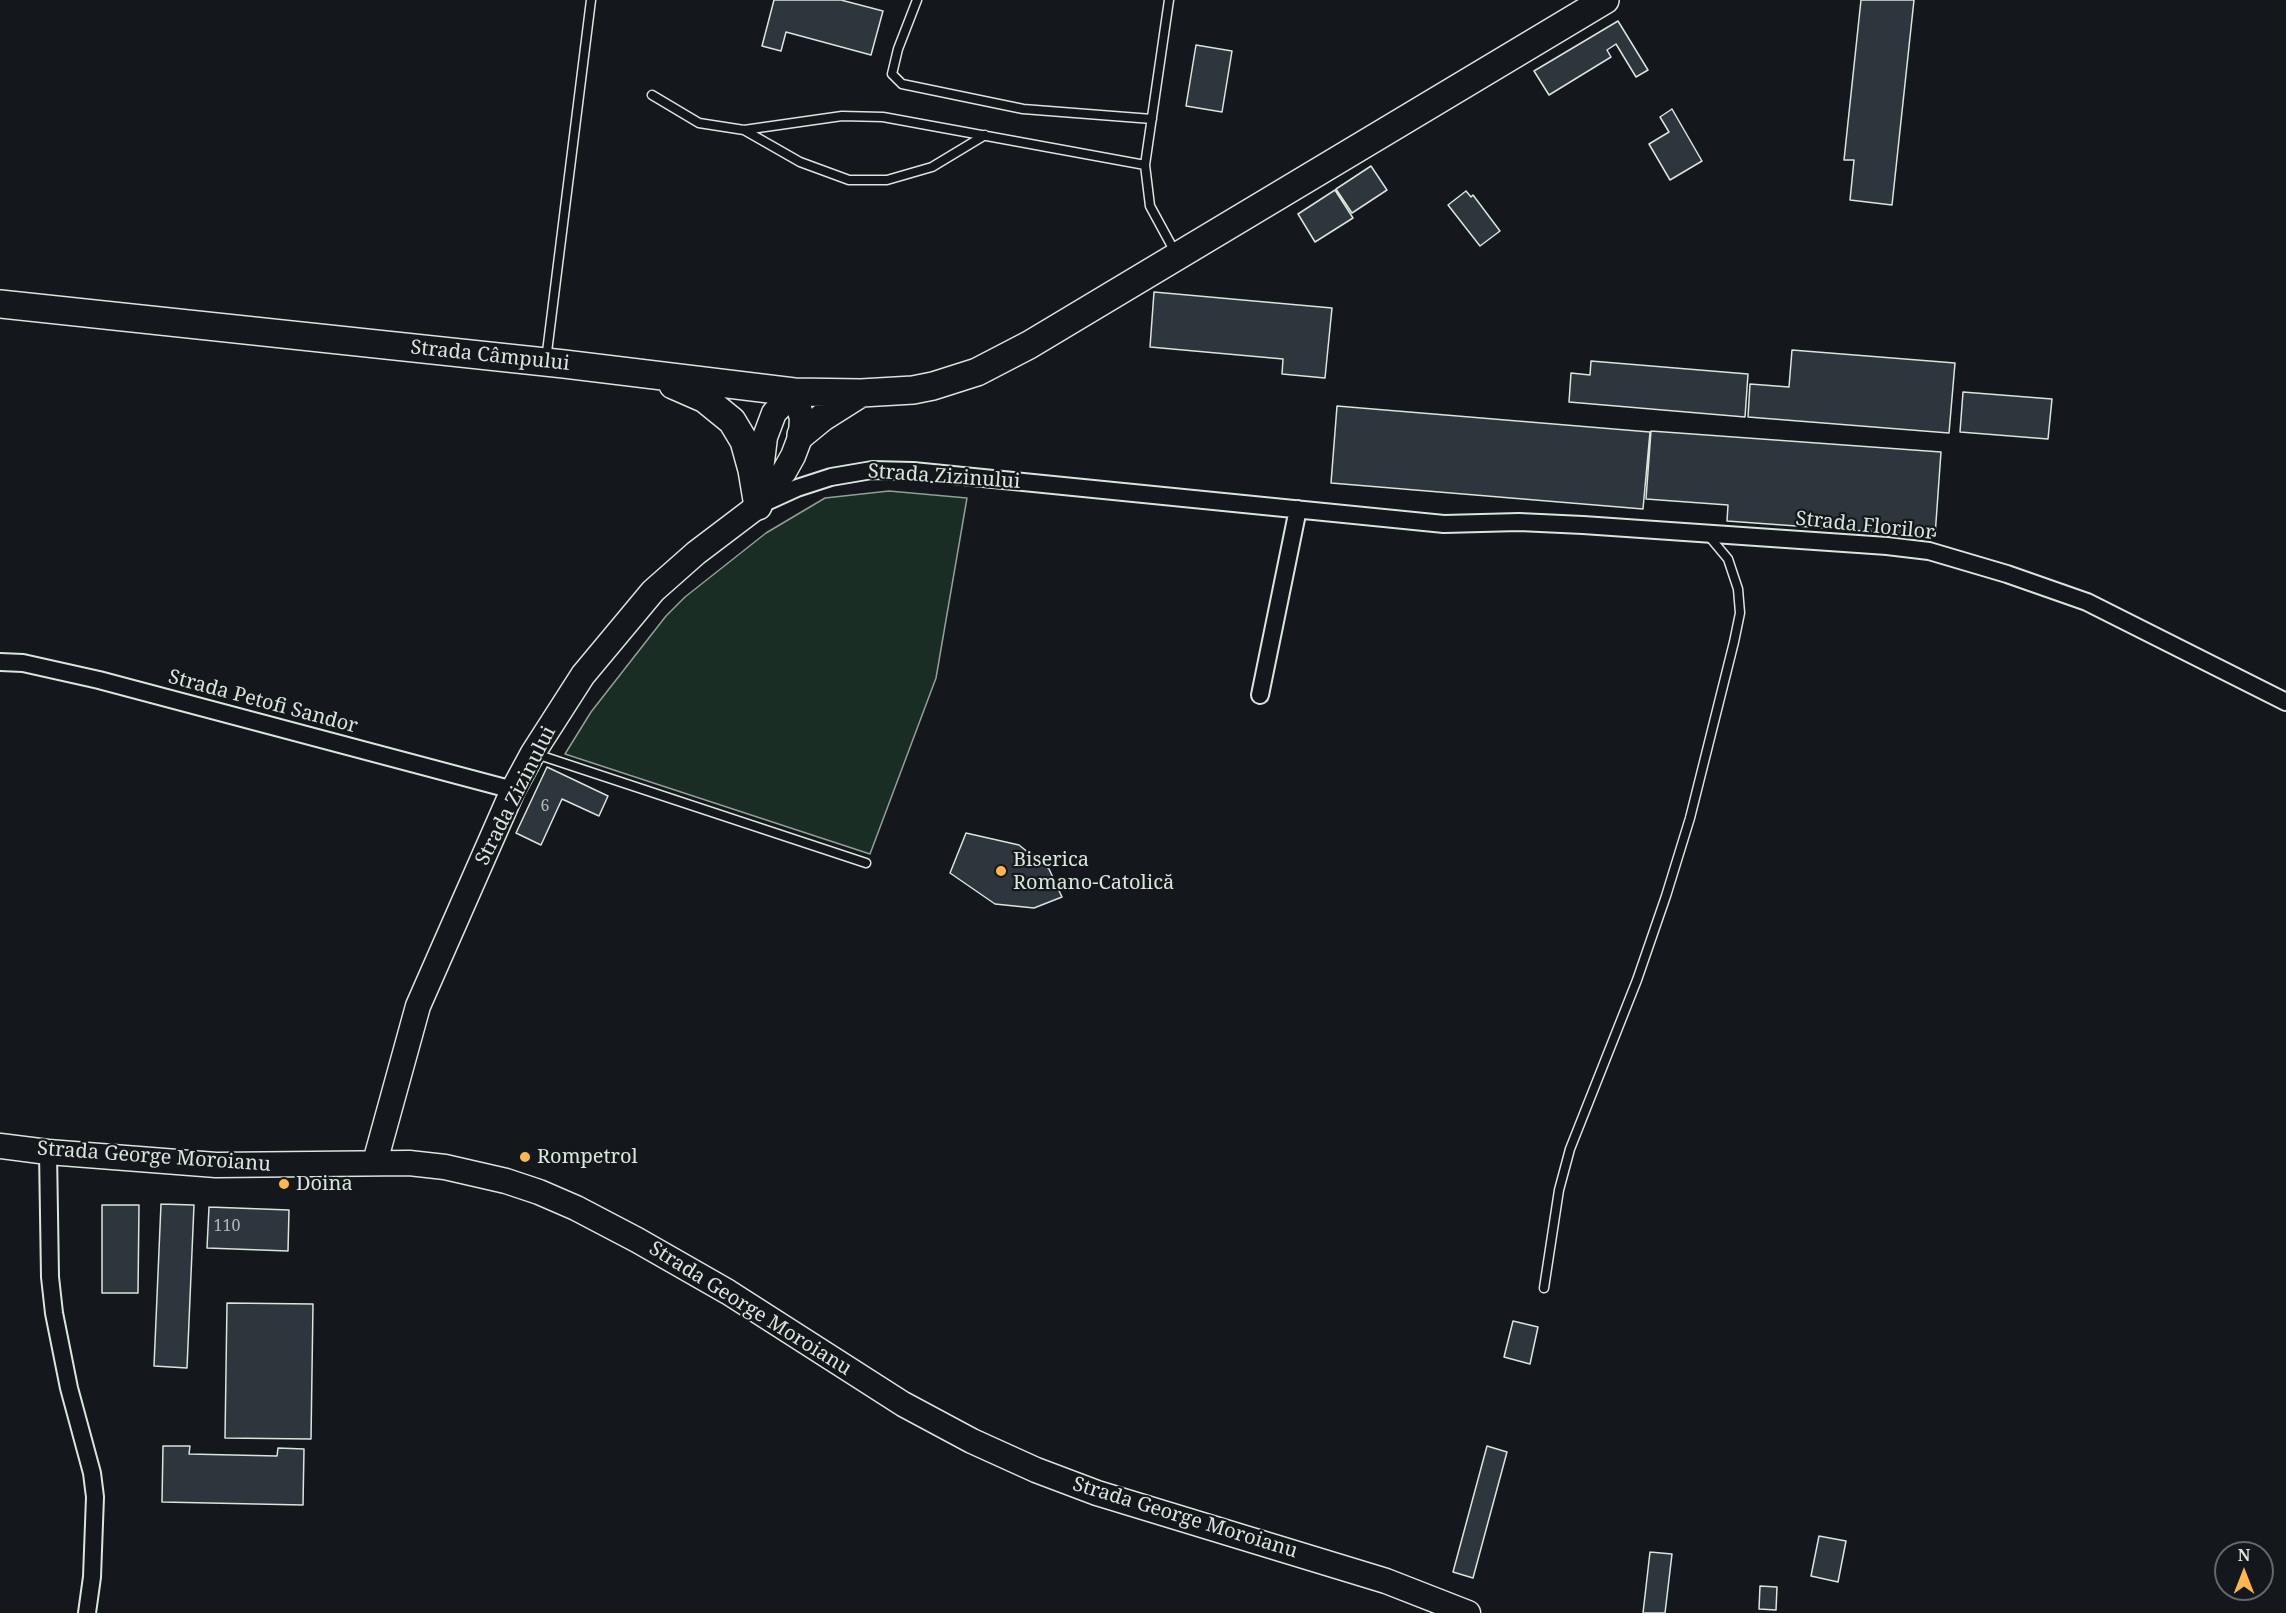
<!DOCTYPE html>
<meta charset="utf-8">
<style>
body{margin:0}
#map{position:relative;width:2286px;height:1613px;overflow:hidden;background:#14181c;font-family:"Noto Serif",serif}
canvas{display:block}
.north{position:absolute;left:2214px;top:1541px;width:60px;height:60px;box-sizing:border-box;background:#14181c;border:2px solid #626a69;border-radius:50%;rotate:0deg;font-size:16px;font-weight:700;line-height:24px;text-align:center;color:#d8e6dc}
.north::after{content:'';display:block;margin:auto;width:21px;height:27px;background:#ffb74d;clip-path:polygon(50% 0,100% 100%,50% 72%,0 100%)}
</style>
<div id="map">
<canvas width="2286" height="1613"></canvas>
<div class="north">N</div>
</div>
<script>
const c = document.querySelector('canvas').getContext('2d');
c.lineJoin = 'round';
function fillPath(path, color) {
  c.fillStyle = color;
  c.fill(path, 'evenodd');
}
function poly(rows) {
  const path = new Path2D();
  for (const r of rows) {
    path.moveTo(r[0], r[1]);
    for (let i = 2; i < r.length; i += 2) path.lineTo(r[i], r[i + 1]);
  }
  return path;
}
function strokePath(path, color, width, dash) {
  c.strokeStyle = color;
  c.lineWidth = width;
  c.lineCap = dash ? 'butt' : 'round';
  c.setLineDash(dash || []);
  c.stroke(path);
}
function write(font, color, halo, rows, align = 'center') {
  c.font = font + ' "Noto Serif",serif';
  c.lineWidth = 4.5;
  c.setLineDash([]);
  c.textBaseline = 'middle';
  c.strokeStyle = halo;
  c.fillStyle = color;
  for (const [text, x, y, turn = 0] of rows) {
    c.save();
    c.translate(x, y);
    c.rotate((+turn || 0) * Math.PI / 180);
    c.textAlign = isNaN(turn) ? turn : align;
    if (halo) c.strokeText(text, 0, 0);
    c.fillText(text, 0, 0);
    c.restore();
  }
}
const green = poly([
 [889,491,967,498,936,678,870,854,565,754,591,712,666,616,685,597,766,533,825,498,889,491]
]);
const building = poly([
 [774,0,841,0,883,11,871,55,786,32,781,51,762,46,774,0],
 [1861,0,1914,0,1892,205,1850,200,1854,160,1844,160,1861,0],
 [1618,21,1648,70,1636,77,1616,44,1607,50,1611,57,1549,95,1534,71,1618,21],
 [1196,45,1232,51,1222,112,1186,106,1196,45],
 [1672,109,1702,161,1670,180,1649,144,1669,132,1660,117,1672,109],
 [1371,166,1387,190,1352,213,1336,189,1371,166],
 [1335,190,1353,218,1315,242,1298,214,1335,190],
 [1466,191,1471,197,1473,195,1500,231,1480,246,1448,205,1466,191],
 [1154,292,1332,308,1325,378,1282,374,1283,359,1150,347,1154,292],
 [1792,350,1955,363,1949,433,1748,417,1750,384,1789,387,1792,350],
 [1591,361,1748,374,1745,417,1569,402,1571,373,1590,375,1591,361],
 [1963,392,2052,399,2048,439,1960,432,1963,392],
 [1337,406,1650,432,1643,509,1331,483,1337,406],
 [1651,431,1941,452,1935,536,1727,521,1728,505,1646,499,1651,431],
 [547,767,608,796,599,816,562,799,541,845,516,833,547,767],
 [966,833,1019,845,1049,869,1062,897,1034,908,995,904,950,873,966,833],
 [161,1204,194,1205,187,1368,154,1366,161,1204],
 [102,1205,139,1205,138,1293,102,1293,102,1205],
 [209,1207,289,1210,288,1251,207,1248,209,1207],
 [227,1303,313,1304,311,1439,225,1438,227,1303],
 [1513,1321,1538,1327,1530,1364,1504,1357,1513,1321],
 [163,1446,190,1446,189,1454,277,1456,278,1448,304,1449,303,1505,162,1502,163,1446],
 [1487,1446,1507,1452,1473,1578,1453,1572,1487,1446],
 [1819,1536,1846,1541,1838,1582,1811,1576,1819,1536],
 [1650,1552,1672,1554,1665,1613,1643,1613,1650,1552],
 [1760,1586,1777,1587,1776,1610,1759,1609,1760,1586]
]);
const service = poly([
 [917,0,898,49,892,74,902,84,1023,109,1152,119],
 [1169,0,1145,165,1150,206,1175,252],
 [652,95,699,123,744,130,842,116,883,117,1145,165],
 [744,130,800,162,849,180,887,180,932,167,985,135],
 [546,360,591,0],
 [536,754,866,863],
 [1544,1288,1559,1190,1570,1149,1637,980,1666,896,1690,818,1734,642,1740,613,1738,589,1728,559,1708,535]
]);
const minor = poly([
 [762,504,797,488,831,477,872,470,913,471,1444,524,1519,522,1583,525,1887,546,1929,551,2007,574,2087,602,2286,702],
 [0,662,23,663,99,680,513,790],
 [1260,695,1298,509],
 [48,1152,50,1277,54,1313,69,1388,92,1473,95,1497,92,1577,87,1613]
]);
const secondary = poly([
 [759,486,765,437,774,413,794,392],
 [0,1146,48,1152,216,1165,409,1163,445,1167,506,1181,539,1192,576,1208,637,1240,728,1292,903,1404,972,1441,1036,1470,1097,1493,1386,1581,1468,1613],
 [375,1162,418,1006,513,790,533,753,583,675,653,591,696,553,758,506,784,472,793,456,801,435,802,418,794,392]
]);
const primary = poly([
 [0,304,564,364,794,392,861,393,913,390,933,386,977,372,1029,345,1605,0],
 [673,385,705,399,732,421,744,441,752,470,758,506],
 [801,435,823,417,861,393]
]);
const markers = [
 [1001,871,6,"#ffb74d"],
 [525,1157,6,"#ffb74d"],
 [284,1184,6,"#ffb74d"]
];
const numberNames = [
 ["6",545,806],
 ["110",227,1226]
];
const streetNames = [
 ["Strada Câmpului",490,356,6],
 ["Strada Zizinului",944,477,4],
 ["Strada Florilor",1865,526,6],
 ["Strada Petofi Sandor",263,702,15],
 ["Strada Zizinului",516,796,-63],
 ["Strada George Moroianu",154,1157,4],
 ["Strada George Moroianu",750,1309,32],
 ["Strada George Moroianu",1185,1518,17]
];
const poiNames = [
 ["Biserica",1013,860],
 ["Romano-Catolică",1013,883],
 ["Rompetrol",537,1157],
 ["Doina",296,1184]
];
fillPath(green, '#1a2d24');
strokePath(green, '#939e99', 1.5);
fillPath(building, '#2c363c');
strokePath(building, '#d8e6dc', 1.5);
strokePath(service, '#d8e6dc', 11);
strokePath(minor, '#d8e6dc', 20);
strokePath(secondary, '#d8e6dc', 27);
strokePath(primary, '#d8e6dc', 30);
strokePath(service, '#14181c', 8);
strokePath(minor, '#14181c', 16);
strokePath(secondary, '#14181c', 24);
strokePath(primary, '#14181c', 27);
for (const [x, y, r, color] of markers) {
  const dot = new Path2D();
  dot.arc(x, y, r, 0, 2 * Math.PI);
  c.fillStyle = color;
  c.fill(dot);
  strokePath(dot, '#14181c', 2);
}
write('16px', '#adbab4', null, numberNames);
write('20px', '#d8e6dc', '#14181c', streetNames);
write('20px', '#d8e6dc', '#14181c', poiNames, 'left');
</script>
